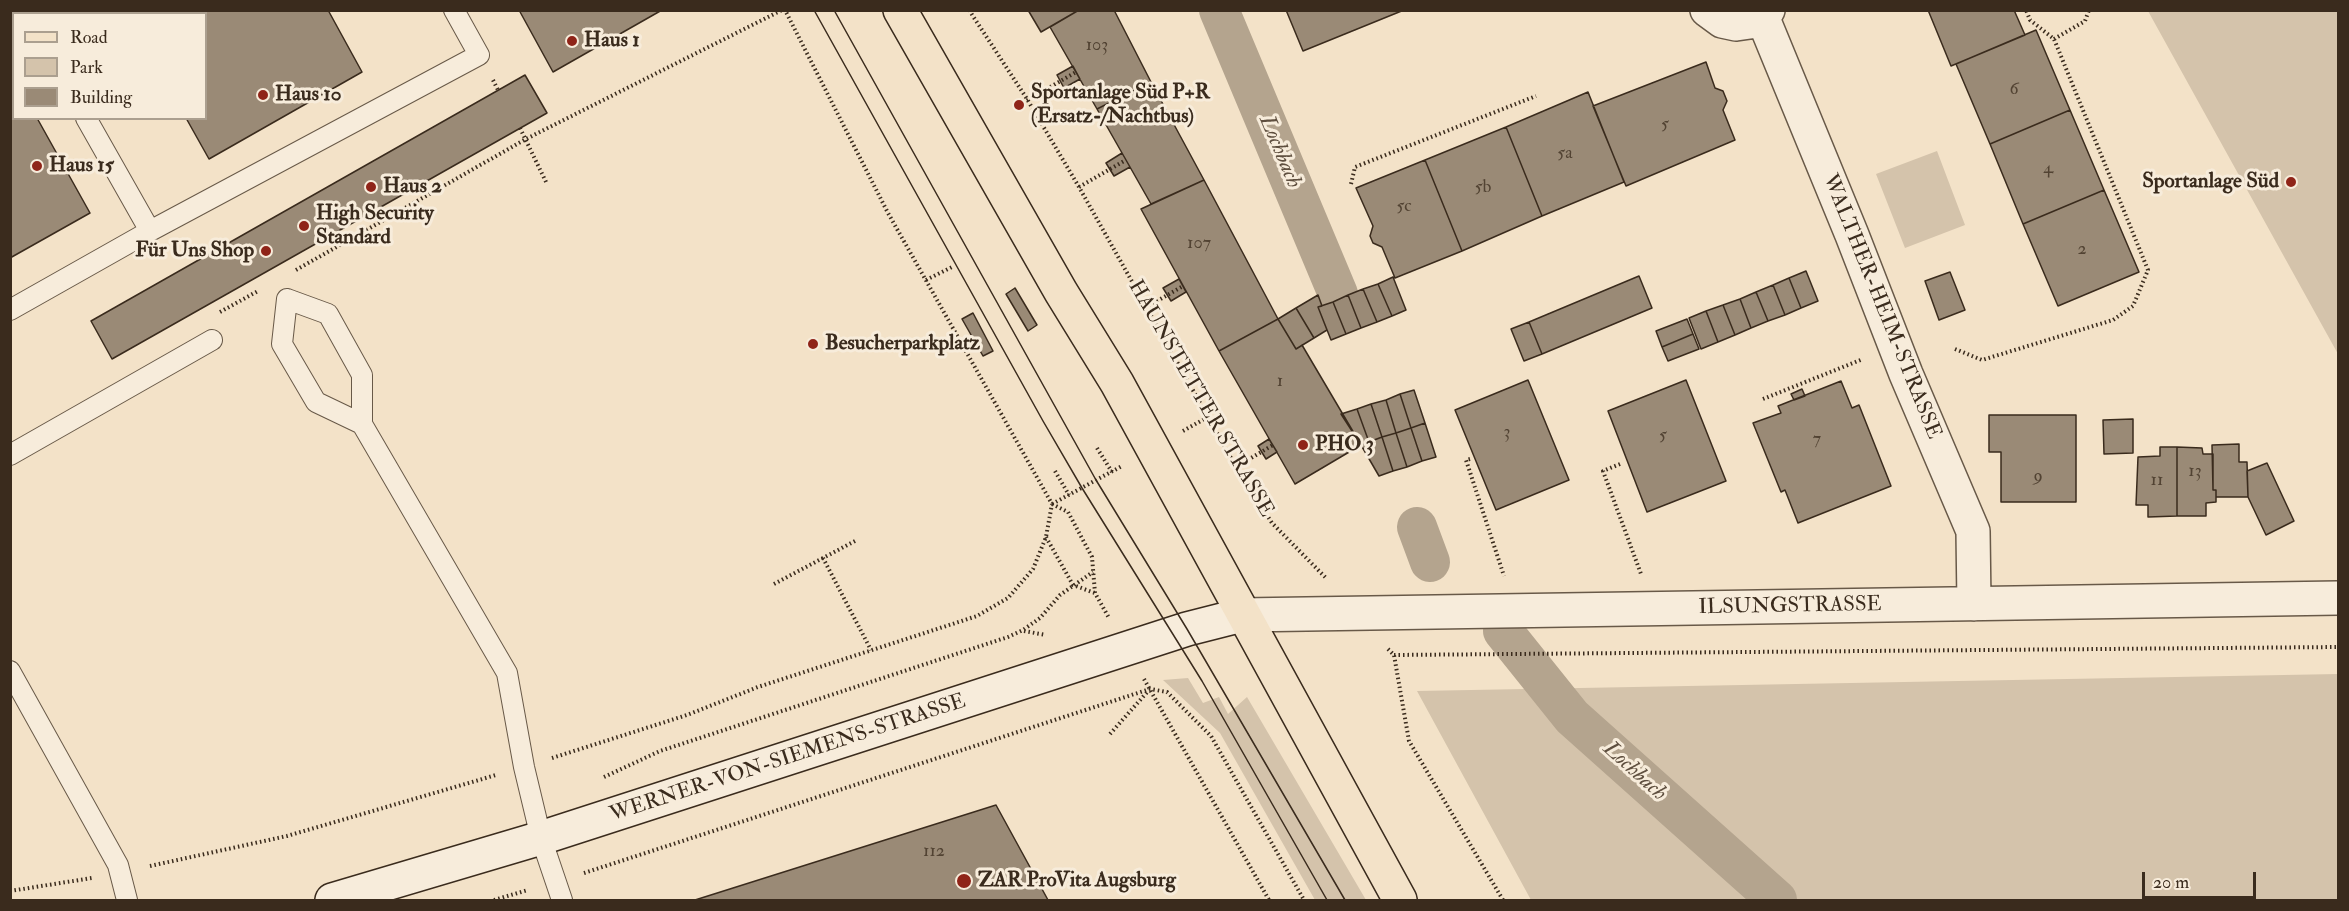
<!DOCTYPE html>
<meta charset="utf-8">
<style>
body{margin:0}
#map{position:relative;width:2349px;height:911px;overflow:hidden;background:#f3e2c8;font-family:"IM FELL Double Pica",serif}
canvas{display:block}
.frame{position:absolute;inset:0;border:12px solid #3a2b1d;pointer-events:none}
.legend{position:absolute;left:12px;top:12px;width:195px;height:108px;box-sizing:border-box;background:#f7ecdb;border:2px solid #ab9f8f;margin:0;padding:8px 10px;list-style:none;font-size:18px;color:#3a2b1d}
.legend li{display:flex;align-items:center;gap:12px;height:30px}
.legend b{width:30px;border:2px solid #ab9f8f}
.scale{position:absolute;left:2142px;top:872px;width:114px;height:27px;box-sizing:border-box;border:3px solid #3a2b1d;border-top:0;padding-left:8px;font-size:18px;line-height:21px;white-space:nowrap;color:#3a2b1d;-webkit-text-stroke:4px #f7ecdb;paint-order:stroke}
</style>
<div id="map">
<canvas width="2349" height="911"></canvas>
<div class="frame"></div>
<ul class="legend">
<li><b style="height:8px;background:#f3e2c8"></b>Road</li>
<li><b style="height:16px;background:#d4c3ab"></b>Park</li>
<li><b style="height:16px;background:#9a8a76"></b>Building</li>
</ul>
<div class="scale">20 m</div>
</div>
<script>
const c = document.querySelector('canvas').getContext('2d');
c.lineJoin = 'round';
function fillPath(path, color) {
  c.fillStyle = color;
  c.fill(path, 'evenodd');
}
function poly(rows) {
  const path = new Path2D();
  for (const r of rows) {
    path.moveTo(r[0], r[1]);
    for (let i = 2; i < r.length; i += 2) path.lineTo(r[i], r[i + 1]);
  }
  return path;
}
function strokePath(path, color, width, dash) {
  c.strokeStyle = color;
  c.lineWidth = width;
  c.lineCap = dash ? 'butt' : 'round';
  c.setLineDash(dash || []);
  c.stroke(path);
}
function write(font, color, halo, rows, align = 'center') {
  c.font = font + ' "IM FELL Double Pica",serif';
  c.lineWidth = 6;
  c.setLineDash([]);
  c.textBaseline = 'middle';
  c.strokeStyle = halo;
  c.fillStyle = color;
  for (const [text, x, y, turn = 0] of rows) {
    c.save();
    c.translate(x, y);
    c.rotate((+turn || 0) * Math.PI / 180);
    c.textAlign = isNaN(turn) ? turn : align;
    if (halo) c.strokeText(text, 0, 0);
    c.fillText(text, 0, 0);
    c.restore();
  }
}
const green = poly([
 [2148,11,2338,11,2338,354],
 [1937,151,1965,225,1905,248,1876,174],
 [2338,674,2338,900,1531,900,1417,691],
 [1188,678,1203,703,1219,697,1228,714,1247,697,1366,900,1315,900,1220,733,1163,680]
]);
const canal = poly([
 [1219,10,1338,294],
 [1417,527,1430,562],
 [1503,631,1572,717,1777,900]
]);
const building = poly([
 [124,10,328,10,362,72,209,159,186,118,206,118,206,14,126,14,124,10],
 [519,10,662,10,553,72,519,10],
 [1028,10,1079,10,1041,32,1028,10],
 [1079,10,1114,10,1151,82,1097,109,1050,27,1079,10],
 [1286,10,1404,10,1303,51,1286,10],
 [1928,10,2014,10,2025,35,1951,66,1928,10],
 [2036,30,2070,110,1990,144,1956,64,2036,30],
 [1706,62,1715,88,1723,91,1727,101,1723,110,1735,140,1626,186,1593,106,1706,62],
 [1073,66,1080,79,1064,88,1057,75,1073,66],
 [10,72,14,77,14,118,37,118,90,213,10,258,10,72],
 [525,75,547,113,112,359,91,321,525,75],
 [1151,82,1204,180,1151,204,1097,109,1151,82],
 [1588,92,1624,182,1542,216,1506,127,1588,92],
 [2070,110,2104,190,2023,224,1990,144,2070,110],
 [1506,127,1542,216,1462,251,1425,160,1506,127],
 [1122,153,1130,167,1114,176,1106,163,1122,153],
 [1425,160,1462,251,1395,278,1382,247,1373,243,1370,236,1373,226,1356,188,1425,160],
 [1204,180,1278,319,1219,351,1141,209,1204,180],
 [2104,190,2139,272,2058,306,2023,224,2104,190],
 [1806,271,1818,301,1801,308,1789,278,1806,271],
 [1950,272,1965,310,1939,320,1925,281,1950,272],
 [1639,276,1652,308,1542,354,1529,322,1639,276],
 [1393,277,1406,310,1392,316,1378,284,1393,277],
 [1789,278,1801,308,1785,315,1773,285,1789,278],
 [1179,279,1186,292,1171,301,1163,288,1179,279],
 [1378,284,1392,316,1377,322,1363,289,1378,284],
 [1773,285,1785,315,1768,321,1756,292,1773,285],
 [1015,288,1037,325,1028,331,1006,294,1015,288],
 [1363,289,1377,322,1361,328,1348,295,1363,289],
 [1756,292,1768,321,1751,328,1740,299,1756,292],
 [1318,295,1322,306,1318,307,1327,330,1314,338,1296,308,1318,295],
 [1348,295,1361,328,1346,334,1333,302,1348,295],
 [1740,299,1751,328,1735,335,1723,305,1740,299],
 [1333,302,1346,334,1331,340,1318,307,1333,302],
 [1723,305,1735,335,1718,342,1706,311,1723,305],
 [1296,308,1314,338,1296,349,1278,319,1296,308],
 [1706,311,1718,342,1701,349,1689,318,1706,311],
 [973,313,993,351,983,356,962,319,973,313],
 [1278,319,1296,349,1302,345,1361,445,1295,484,1219,351,1278,319],
 [1687,319,1693,334,1662,347,1656,331,1687,319],
 [1529,322,1542,354,1524,361,1511,329,1529,322],
 [1693,334,1699,349,1668,361,1662,347,1693,334],
 [1528,380,1569,480,1496,510,1455,410,1528,380],
 [1686,380,1726,481,1647,512,1608,411,1686,380],
 [1841,381,1852,408,1859,405,1891,486,1798,523,1785,490,1781,492,1753,423,1781,413,1778,406,1841,381],
 [1802,389,1805,396,1794,400,1791,394,1802,389],
 [1414,390,1425,423,1411,428,1400,394,1414,390],
 [1400,394,1411,428,1396,433,1386,400,1400,394],
 [1386,400,1396,433,1382,437,1371,404,1386,400],
 [1371,404,1382,437,1369,442,1357,409,1371,404],
 [1357,409,1369,442,1361,445,1341,414,1357,409],
 [1989,415,2076,415,2076,502,2001,502,2001,452,1989,452,1989,415],
 [2133,419,2133,453,2104,454,2103,420,2133,419],
 [1425,423,1436,457,1422,461,1411,428,1425,423],
 [1411,428,1422,461,1407,467,1396,433,1411,428],
 [1396,433,1407,467,1393,471,1382,437,1396,433],
 [1382,437,1393,471,1379,476,1361,445,1382,437],
 [1269,439,1277,452,1266,459,1258,446,1269,439],
 [2239,444,2239,462,2247,462,2248,497,2216,497,2216,490,2213,490,2212,445,2239,444],
 [2160,447,2177,447,2177,516,2148,517,2148,505,2136,505,2138,457,2160,456,2160,447],
 [2177,447,2202,448,2203,454,2213,454,2213,490,2216,490,2216,502,2206,503,2206,516,2177,516,2177,447],
 [2267,463,2294,521,2266,535,2248,497,2247,471,2267,463],
 [996,805,1048,900,695,900,996,805]
]);
const path = poly([
 [969,10,1027,99,1079,187,1236,467,1272,523,1326,578],
 [2054,39,2085,21,2089,10],
 [493,80,498,90],
 [1019,105,1076,72],
 [520,128,546,182],
 [1351,184,1355,167,1536,96],
 [1079,187,1126,160],
 [296,270,526,139,782,10],
 [926,280,952,267],
 [1145,308,1183,286],
 [220,312,258,291],
 [1955,349,1982,360,2113,320,2133,306,2148,270,2054,39,2030,20,2026,10],
 [1763,399,1863,359],
 [1183,431,1206,418],
 [1097,448,1112,472],
 [1470,459,1466,460,1504,576],
 [1620,464,1603,471,1641,574],
 [1236,467,1273,445],
 [1055,471,1069,495],
 [1052,504,1068,512,1092,557,1095,593,1109,618],
 [1052,504,1122,466],
 [1046,537,1073,585,1095,593],
 [855,541,823,558,871,650],
 [774,584,823,558],
 [1024,631,1046,635],
 [1388,649,1394,655,1409,741,1503,900],
 [1394,655,2338,647],
 [1144,679,1269,900],
 [1110,734,1149,690],
 [552,758,687,715,758,687,977,616,1008,598,1033,569,1046,537,1052,504,888,213,785,10],
 [604,777,660,751,1008,637,1023,630,1040,618,1060,595,1093,572],
 [150,866,287,836,496,775],
 [584,873,1150,689,1167,692,1211,736,1304,900],
 [10,891,92,878],
 [494,900,528,890]
]);
const lane = poly([
 [26,10,27,14],
 [86,118,150,231],
 [287,299,328,314,362,375,362,424,316,402,282,344,287,299],
 [10,310,150,231,479,55,454,10],
 [362,424,507,673,524,767,541,838,562,900],
 [10,455,212,340],
 [10,671,118,865,127,900]
]);
const street = poly([
 [1707,10,1722,21,1736,24,1750,22,1768,10],
 [1762,16,1852,235,1906,374,1973,531,1974,604],
 [1242,615,2338,598]
]);
const secondary = poly([
 [332,900,541,838,1187,629,1242,615]
]);
const primary = poly([
 [900,10,1061,292,1117,383,1400,900]
]);
const tram = poly([
 [814,10,1043,421,1082,488,1202,681,1327,900],
 [834,10,1096,480,1187,629,1345,900]
]);
const markers = [
 [572,41,6,"#8f2418"],
 [263,95,6,"#8f2418"],
 [1019,105,6,"#8f2418"],
 [37,166,6,"#8f2418"],
 [2291,182,6,"#8f2418"],
 [371,187,6,"#8f2418"],
 [304,226,6,"#8f2418"],
 [266,251,6,"#8f2418"],
 [813,344,6,"#8f2418"],
 [1303,445,6,"#8f2418"],
 [964,881,8,"#8f2418"]
];
const numberNames = [
 ["103",1097,46],
 ["6",2014,90],
 ["5",1665,125],
 ["5a",1565,154],
 ["4",2048,169],
 ["5b",1483,188],
 ["5c",1404,207],
 ["107",1199,244],
 ["2",2082,250],
 ["1",1280,382],
 ["3",1507,433],
 ["5",1663,436],
 ["7",1817,440],
 ["13",2195,472],
 ["9",2038,477],
 ["11",2157,481],
 ["112",934,852]
];
const poiNames = [
 ["Haus 1",584,41],
 ["Sportanlage Süd P+R",1031,93],
 ["(Ersatz-/Nachtbus)",1031,117],
 ["Haus 10",275,95],
 ["Haus 15",49,166],
 ["Sportanlage Süd",2279,182,"right"],
 ["Haus 2",383,187],
 ["High Security",316,214],
 ["Standard",316,238],
 ["Für Uns Shop",254,251,"right"],
 ["Besucherparkplatz",825,344],
 ["PHO 3",1315,445],
 ["ZAR ProVita Augsburg",978,881]
];
const streetNames = [
 ["WALTHER-HEIM-STRASSE",1881,307,68],
 ["HAUNSTETTER STRASSE",1200,399,60],
 ["ILSUNGSTRASSE",1790,607,-1],
 ["WERNER-VON-SIEMENS-STRASSE",788,759,-18]
];
const waterNames = [
 ["Lochbach",1279,152,67],
 ["Lochbach",1634,772,42]
];
fillPath(green, '#d4c3ab');
strokePath(canal, '#b4a48e', 40);
fillPath(building, '#9a8a76');
strokePath(building, '#3a2b1d', 1.5);
strokePath(lane, '#685948', 22);
strokePath(street, '#685948', 36);
strokePath(secondary, '#3a2b1d', 36);
strokePath(primary, '#3a2b1d', 36);
strokePath(path, '#3a2b1d', 4, [1.5, 3]);
strokePath(lane, '#f7ecdb', 20);
strokePath(street, '#f7ecdb', 33);
strokePath(secondary, '#f7ecdb', 33);
strokePath(primary, '#f3e2c8', 33);
strokePath(tram, '#3a2b1d', 1.5);
for (const [x, y, r, color] of markers) {
  const dot = new Path2D();
  dot.arc(x, y, r, 0, 2 * Math.PI);
  c.fillStyle = color;
  c.fill(dot);
  strokePath(dot, '#f7ecdb', 2);
}
write('18px', '#524333', null, numberNames);
write('bold 21px', '#3a2b1d', '#f7ecdb', poiNames, 'left');
write('21px', '#3a2b1d', '#f7ecdb', streetNames);
write('italic 22px', '#5f4f3f', '#f7ecdb', waterNames);
</script>
